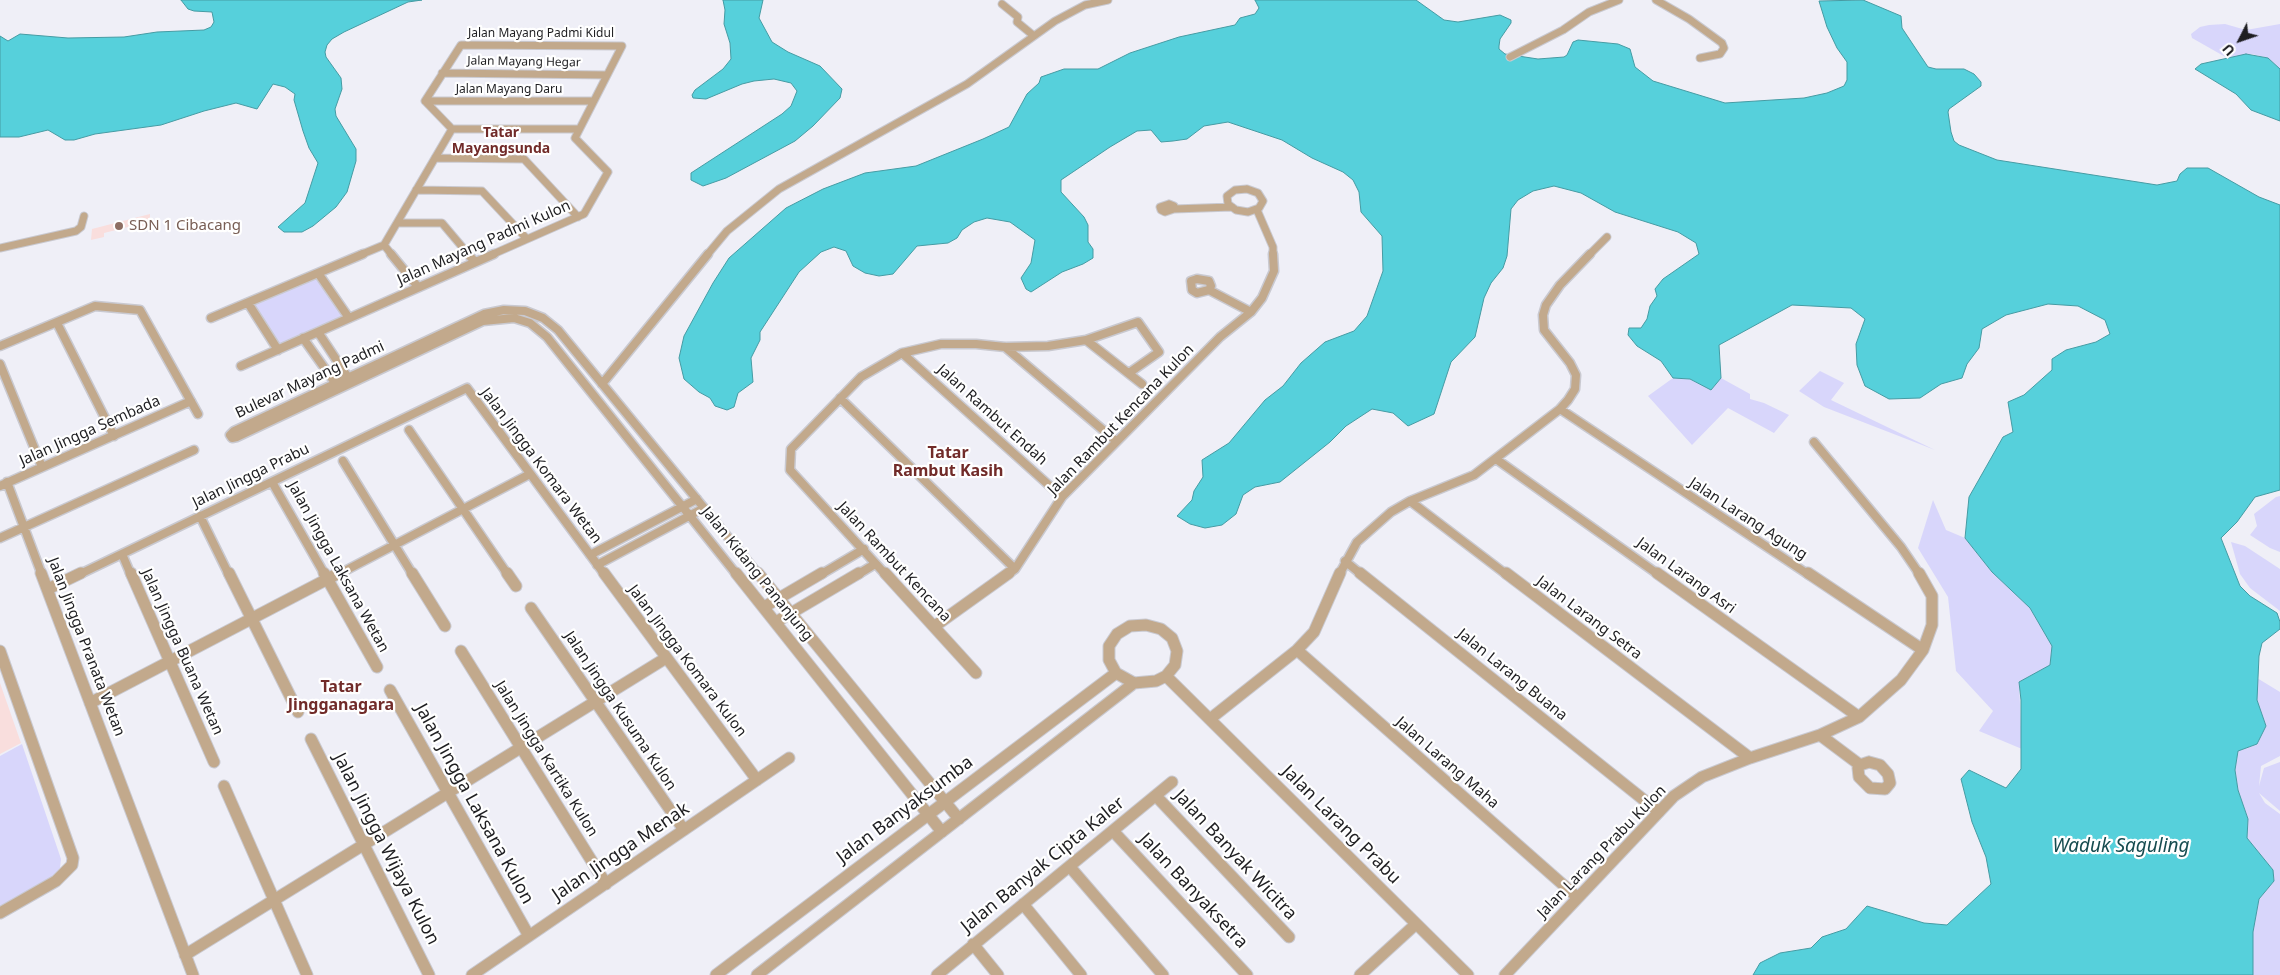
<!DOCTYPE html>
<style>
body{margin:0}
#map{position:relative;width:2280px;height:975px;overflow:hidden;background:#efeff7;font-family:"Noto Sans",sans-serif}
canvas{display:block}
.north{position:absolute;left:2215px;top:15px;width:50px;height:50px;-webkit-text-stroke:4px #fff;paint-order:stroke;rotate:229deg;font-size:14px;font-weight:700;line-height:20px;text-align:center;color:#1e1e21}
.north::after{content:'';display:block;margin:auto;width:18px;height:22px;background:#1e1e21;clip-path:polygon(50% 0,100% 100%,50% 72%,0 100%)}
</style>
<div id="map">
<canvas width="2280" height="975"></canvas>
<div class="north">U</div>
</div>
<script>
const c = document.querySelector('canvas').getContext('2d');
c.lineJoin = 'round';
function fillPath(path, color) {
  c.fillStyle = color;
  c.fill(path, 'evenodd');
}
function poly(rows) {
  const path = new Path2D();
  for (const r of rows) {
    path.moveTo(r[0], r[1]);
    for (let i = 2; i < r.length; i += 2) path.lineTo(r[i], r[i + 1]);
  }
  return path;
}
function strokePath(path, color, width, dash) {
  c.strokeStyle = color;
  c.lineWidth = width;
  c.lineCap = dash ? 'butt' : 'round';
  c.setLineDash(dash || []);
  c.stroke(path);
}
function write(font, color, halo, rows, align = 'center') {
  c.font = font + ' "Noto Sans",sans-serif';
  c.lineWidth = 4.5;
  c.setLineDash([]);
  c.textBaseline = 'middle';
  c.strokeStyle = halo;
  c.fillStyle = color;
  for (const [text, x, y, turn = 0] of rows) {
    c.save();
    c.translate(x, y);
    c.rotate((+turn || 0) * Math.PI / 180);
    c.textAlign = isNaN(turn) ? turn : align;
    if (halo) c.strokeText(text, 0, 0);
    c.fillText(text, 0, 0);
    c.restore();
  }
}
const education = poly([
 [150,214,150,228,141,230,140,224,104,233,104,237,91,240,92,229],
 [0,683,21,743,0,754]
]);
const green = poly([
 [2225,24,2246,30,2280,24,2280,69,2268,58,2252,54,2229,59,2192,38,2191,34,2200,27,2209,25],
 [314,276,343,317,281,345,252,303],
 [1820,371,1844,383,1831,400,1935,450,1824,407,1799,391],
 [1673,378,1690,379,1711,390,1721,378,1750,394,1750,399,1764,403,1789,415,1774,433,1728,408,1692,445,1648,396],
 [2280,496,2280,552,2270,548,2250,535,2257,526,2254,514,2276,497],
 [1933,500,1946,530,1965,538,1992,572,2030,608,2052,646,2050,665,2019,682,2022,749,1979,731,1993,711,1956,671,1948,597,1918,548],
 [2231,542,2245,546,2280,569,2280,611,2250,588,2240,574],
 [2257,678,2280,692,2280,756,2261,766,2259,786,2264,768,2280,762,2280,811,2259,793,2265,803,2280,814,2280,975,2253,975,2253,932,2259,899,2274,881,2273,870,2247,838,2248,819,2238,790,2235,770,2238,751,2257,744,2266,726,2257,700],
 [22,744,61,859,60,868,45,884,0,909,0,756]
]);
const water = poly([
 [181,0,422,0,408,2,344,32,332,39,327,45,325,52,326,57,341,78,342,89,335,109,336,116,356,149,356,161,347,192,336,207,313,226,302,232,284,232,278,227,305,203,318,163,309,148,303,131,294,100,295,94,285,87,273,84,257,109,236,103,204,111,161,125,95,134,74,140,65,140,48,130,19,137,0,137,0,36,8,41,20,34,68,38,124,37,157,32,204,30,211,27,214,22,212,12,194,11,188,9,181,0],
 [723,0,763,0,759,18,772,42,788,52,820,66,842,89,840,98,813,126,795,141,726,178,703,186,691,180,691,173,782,114,791,106,797,91,791,83,774,79,754,81,742,84,706,99,693,98,692,95,695,90,723,69,731,59,730,43,724,24,725,10,723,0],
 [1255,0,1416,0,1444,20,1458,22,1500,15,1511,20,1511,23,1500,39,1499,46,1499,49,1505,54,1538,59,1564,57,1567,55,1573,42,1578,40,1618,44,1630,49,1635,67,1653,81,1725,103,1804,98,1827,93,1844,86,1847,80,1847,62,1837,48,1827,27,1819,1,1863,0,1901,16,1902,28,1928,67,1936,69,1964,69,1974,74,1981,82,1981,86,1949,109,1948,112,1951,132,1954,141,1959,145,1997,160,2157,185,2177,181,2180,174,2187,168,2208,168,2259,197,2280,205,2280,490,2255,497,2237,522,2221,538,2240,586,2250,596,2277,613,2280,622,2280,629,2262,643,2259,656,2257,700,2266,726,2257,744,2238,751,2235,770,2238,790,2248,819,2247,838,2273,870,2274,881,2259,899,2253,932,2253,975,1753,975,1760,963,1780,953,1811,948,1822,937,1846,929,1867,906,1924,923,1947,925,1991,884,1986,857,1972,822,1961,779,1969,770,2006,788,2021,769,2021,700,2019,682,2050,665,2052,646,2030,608,1992,572,1965,538,1969,497,2003,437,2013,432,2008,402,2024,395,2052,370,2052,359,2066,350,2096,342,2110,334,2105,320,2078,306,2048,304,2006,315,1982,329,1979,348,1967,364,1962,378,1941,384,1920,398,1889,399,1865,386,1857,365,1856,344,1865,319,1851,308,1792,305,1719,345,1721,378,1711,390,1690,379,1673,378,1661,361,1637,346,1628,335,1629,328,1641,328,1647,319,1650,306,1657,296,1655,289,1663,279,1699,254,1696,243,1678,232,1615,212,1581,193,1554,186,1533,191,1518,200,1511,209,1507,256,1503,268,1491,283,1484,298,1475,337,1451,362,1434,414,1408,426,1393,413,1372,409,1346,426,1330,442,1280,482,1255,487,1243,495,1236,514,1222,525,1205,528,1190,524,1177,516,1192,500,1194,491,1203,477,1202,460,1229,443,1265,400,1283,386,1301,363,1325,342,1354,331,1367,316,1383,271,1382,236,1361,212,1359,192,1353,180,1343,172,1312,158,1282,140,1228,122,1204,126,1187,139,1173,141,1161,142,1151,130,1137,131,1110,147,1061,180,1061,192,1084,217,1088,225,1088,242,1093,249,1093,258,1083,264,1062,272,1031,292,1026,289,1021,278,1031,263,1035,240,1010,222,987,218,974,222,962,230,957,238,948,243,917,246,893,274,879,276,865,273,853,266,846,251,834,247,821,252,799,272,760,332,760,340,751,358,753,382,738,393,734,407,727,410,715,406,710,398,699,392,684,379,679,358,684,336,713,283,729,258,786,208,823,189,865,173,916,166,983,139,1009,127,1027,94,1039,83,1041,77,1064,69,1098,69,1130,53,1179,37,1235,25,1240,18,1255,14,1259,8,1255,0],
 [2246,54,2268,58,2280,69,2280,121,2251,110,2236,94,2195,69,2201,64,2246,54]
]);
const minorFar2 = poly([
 [1656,0,1689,19,1722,43,1724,48,1720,54,1700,58],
 [1002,4,1018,17,1017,22,1034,36],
 [1510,57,1563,30,1589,12,1619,0],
 [442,73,606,75],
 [425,101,592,101],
 [452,129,579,129],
 [435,158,524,159,578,217],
 [1247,189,1258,193,1263,201,1259,208,1248,212,1236,210,1228,204,1227,196,1235,190,1247,189],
 [416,190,482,191,527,239],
 [1169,204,1174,206,1174,209,1165,212,1161,210,1160,207,1169,204],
 [1174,209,1232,207],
 [1257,210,1273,247,1273,255],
 [397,223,442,223,469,255],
 [384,245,392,255],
 [0,248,76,231,81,227,84,216],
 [360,255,384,245,452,129,425,101,461,45,622,46,575,138,608,172,584,214,491,255],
 [707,255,727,231,779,189,967,84,1055,21,1085,5,1108,0],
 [1589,255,1607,237]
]);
const minorFar1 = poly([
 [391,254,418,287],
 [468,254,475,262],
 [318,273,349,318],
 [1197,279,1209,281,1211,286,1209,290,1197,293,1192,290,1191,281,1197,279],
 [1209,290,1251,312],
 [248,303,278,350],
 [211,318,363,254],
 [57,323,114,436],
 [318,332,351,382],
 [303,338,338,387],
 [1086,340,1138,322,1159,352,1129,373],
 [0,346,95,306,140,310,198,414],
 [1005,347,1116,441],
 [902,353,1062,497],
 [0,364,42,467],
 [241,366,494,254],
 [602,384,708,254],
 [840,398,1015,569],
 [1560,409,1809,575],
 [409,430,508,575],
 [1814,442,1901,547,1920,575],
 [1496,459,1659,575],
 [343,461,413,575],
 [7,482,42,575],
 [272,482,325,575],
 [0,486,191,401],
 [1410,501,1507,575],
 [200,516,229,575],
 [0,538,194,450],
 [122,554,131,575],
 [590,555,697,499],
 [1345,561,1362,575],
 [597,565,704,508],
 [78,575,467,388,605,575],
 [337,575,530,474],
 [737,575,547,337,530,323,514,318,483,321,237,437,232,438,230,435,234,431,484,314,504,310,525,311,543,318,558,330,759,575],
 [820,575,864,549],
 [857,575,875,564],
 [886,575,790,470,791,449,861,377,902,353,941,344,976,344,1005,347,1048,346,1086,340,1142,384],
 [1007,575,1015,569,1062,497,1220,337,1251,312,1262,298,1274,271,1273,254],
 [1339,575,1357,542,1391,512,1410,501,1474,475,1560,409,1568,400,1575,389,1576,375,1570,363,1544,330,1543,315,1546,305,1560,285,1590,254]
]);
const minor = poly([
 [41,573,193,975],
 [131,573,214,762],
 [229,573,298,712],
 [324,573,377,667],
 [412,573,445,626],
 [507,573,516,586],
 [604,573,757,780],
 [736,573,942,832],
 [758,573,959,819],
 [885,573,976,673],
 [1360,573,1659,812],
 [1506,573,1750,758],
 [1657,573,1859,717],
 [1808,573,1923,650],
 [48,589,81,573],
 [764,607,822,573],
 [531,608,684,830],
 [776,622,859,573],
 [1146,625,1161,629,1172,638,1177,651,1175,665,1166,676,1156,681,1134,683,1116,673,1109,660,1109,646,1117,634,1130,626,1146,625],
 [935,626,1009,573],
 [1297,650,1577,897],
 [0,651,73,858,72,865,56,881,0,913],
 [461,651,606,884],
 [1166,676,1468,975],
 [390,690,529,936],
 [90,703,339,573],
 [1210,719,1297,650,1314,632,1340,573],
 [1820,735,1860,765],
 [311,739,429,975],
 [1869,762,1880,765,1888,774,1890,783,1885,789,1870,788,1859,777,1858,768,1860,765,1869,762],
 [224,786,307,975],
 [1156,796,1289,937],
 [1113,831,1247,975],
 [1070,867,1163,975],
 [1023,904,1081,975],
 [973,944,998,975],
 [185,955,666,658],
 [472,975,789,758],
 [716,975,1116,673],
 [757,975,1134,683],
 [937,975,1172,782],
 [1360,975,1416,924],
 [1505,975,1674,796,1702,777,1750,758,1820,735,1859,717,1901,680,1923,650,1932,625,1932,596,1919,573]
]);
const markers = [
 [119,226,5,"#8d6e63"]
];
const farStreetnames = [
 ["Jalan Mayang Padmi Kidul",541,34],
 ["Jalan Mayang Hegar",524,62,1],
 ["Jalan Mayang Daru",509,90]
];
const farNeighbourhoodnames = [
 ["Tatar",501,133],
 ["Mayangsunda",501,149]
];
const educationNames = [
 ["SDN 1 Cibacang",129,226]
];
const streetNames = [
 ["Jalan Mayang Padmi Kulon",484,243,-24],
 ["Bulevar Mayang Padmi",310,380,-25],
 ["Jalan Rambut Endah",992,415,42],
 ["Jalan Rambut Kencana Kulon",1121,420,-46],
 ["Jalan Jingga Sembada",90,431,-24],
 ["Jalan Jingga Komara Wetan",541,466,53],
 ["Jalan Jingga Prabu",251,476,-26],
 ["Jalan Larang Agung",1748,519,33],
 ["Jalan Rambut Kencana",894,562,47],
 ["Jalan Jingga Laksana Wetan",338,567,61],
 ["Jalan Kidang Pananjung",757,574,51],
 ["Jalan Larang Asri",1686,576,36],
 ["Jalan Larang Setra",1589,618,37],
 ["Jalan Jingga Pranata Wetan",86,647,69],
 ["Jalan Jingga Buana Wetan",182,652,66],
 ["Jalan Jingga Komara Kulon",687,661,53],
 ["Jalan Larang Buana",1512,675,39],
 ["Jalan Jingga Kusuma Kulon",620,711,56],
 ["Jalan Jingga Kartika Kulon",546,759,58],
 ["Jalan Larang Maha",1447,763,41],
 ["Jalan Larang Prabu Kulon",1602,852,-46]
];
const neighbourhoodNames = [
 ["Tatar",948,453],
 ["Rambut Kasih",948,471],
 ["Tatar",341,687],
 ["Jingganagara",341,705]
];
const nearStreetnames = [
 ["Jalan Jingga Laksana Kulon",474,804,61],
 ["Jalan Banyaksumba",905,810,-37],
 ["Jalan Larang Prabu",1341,825,45],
 ["Jalan Jingga Wijaya Kulon",386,849,63],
 ["Jalan Jingga Menak",621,852,-34],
 ["Jalan Banyak Wicitra",1235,855,47],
 ["Jalan Banyak Cipta Kaler",1043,865,-39],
 ["Jalan Banyaksetra",1193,891,47]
];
const nearWaternames = [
 ["Waduk Saguling",2121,847]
];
fillPath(education, '#f9dedd');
fillPath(green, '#d8d6fb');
fillPath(water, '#56d0db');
strokePath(water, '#459ba3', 1);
strokePath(minorFar2, '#c9c9d0', 9);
strokePath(minorFar1, '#c9c9d0', 11);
strokePath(minor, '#c9c9d0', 13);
strokePath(minorFar2, '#c2a98c', 7);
strokePath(minorFar1, '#c2a98c', 8);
strokePath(minor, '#c2a98c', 11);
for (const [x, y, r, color] of markers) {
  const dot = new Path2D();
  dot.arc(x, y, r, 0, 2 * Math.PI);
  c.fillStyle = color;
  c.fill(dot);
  strokePath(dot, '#fff', 2);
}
write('12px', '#1e1e21', '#fff', farStreetnames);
write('bold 14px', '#712b29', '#fff', farNeighbourhoodnames);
write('15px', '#785e54', '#fff', educationNames, 'left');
write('15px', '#1e1e21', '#fff', streetNames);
write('bold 16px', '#712b29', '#fff', neighbourhoodNames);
write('18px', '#1e1e21', '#fff', nearStreetnames);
write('italic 19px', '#164c50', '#fff', nearWaternames);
</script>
